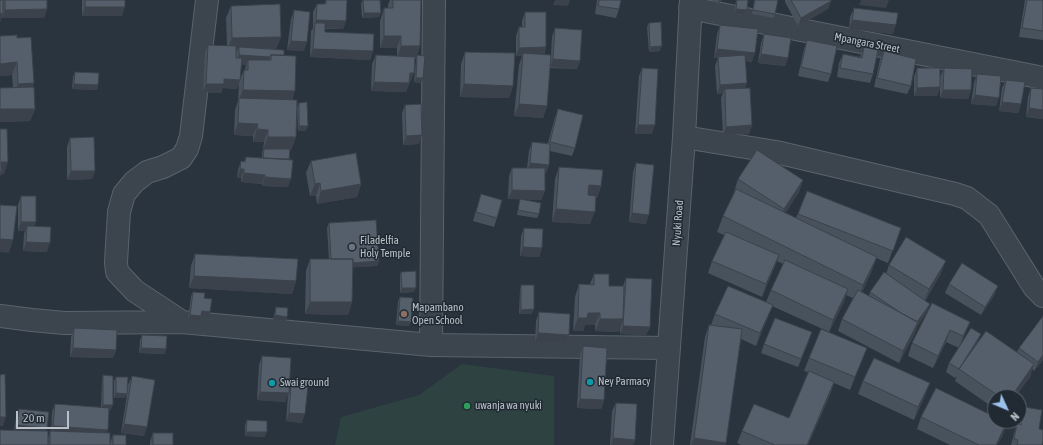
<!DOCTYPE html>
<style>
body{margin:0}
#map{position:relative;width:1043px;height:445px;overflow:hidden;background:#29343e;font-family:"Asap Condensed",sans-serif}
canvas{display:block}
.north{position:absolute;left:987px;top:389px;width:40px;height:40px;box-sizing:border-box;background:#212a33;border:1px solid #5e666f;border-radius:50%;rotate:134deg;font-size:11px;font-weight:700;line-height:16px;text-align:center;color:#b9c0c8}
.north::after{content:'';display:block;margin:auto;width:14px;height:18px;background:#9ac2ec;clip-path:polygon(50% 0,100% 100%,50% 72%,0 100%)}
.scale{position:absolute;left:16px;top:411px;width:53px;height:18px;box-sizing:border-box;border:2px solid #b9c0c8;border-top:0;padding-left:5px;font-size:12px;line-height:14px;white-space:nowrap;color:#b9c0c8;-webkit-text-stroke:3px #212a33;paint-order:stroke}
</style>
<div id="map">
<canvas width="1043" height="445"></canvas>
<div class="north">N</div>
<div class="scale">20 m</div>
</div>
<script>
const c = document.querySelector('canvas').getContext('2d');
c.lineJoin = 'round';
function fillPath(path, color) {
  c.fillStyle = color;
  c.fill(path, 'evenodd');
}
function poly(rows) {
  const path = new Path2D();
  for (const r of rows) {
    path.moveTo(r[0], r[1]);
    for (let i = 2; i < r.length; i += 2) path.lineTo(r[i], r[i + 1]);
  }
  return path;
}
function strokePath(path, color, width, dash) {
  c.strokeStyle = color;
  c.lineWidth = width;
  c.lineCap = dash ? 'butt' : 'round';
  c.setLineDash(dash || []);
  c.stroke(path);
}
function write(font, color, halo, rows, align = 'center') {
  c.font = font + ' "Asap Condensed",sans-serif';
  c.lineWidth = 3;
  c.setLineDash([]);
  c.textBaseline = 'middle';
  c.strokeStyle = halo;
  c.fillStyle = color;
  for (const [text, x, y, turn = 0] of rows) {
    c.save();
    c.translate(x, y);
    c.rotate((+turn || 0) * Math.PI / 180);
    c.textAlign = isNaN(turn) ? turn : align;
    if (halo) c.strokeText(text, 0, 0);
    c.fillText(text, 0, 0);
    c.restore();
  }
}
const green = poly([
 [462,364,554,376,554,445,335,445,341,417,419,395]
]);
const minor = poly([
 [690,8,1043,78],
 [684,137,776,152,955,194,967,198,989,215,1034,287,1043,296],
 [0,316,32,320,64,323,182,322,431,345,669,348],
 [182,322,135,291,117,272,116,262,119,212,124,194,134,182,147,172,163,167,181,158,187,149,191,136,207,0],
 [431,345,434,0],
 [662,445,684,137,691,0]
]);
const wall = poly([
 [0,0,47,0,47,9,44,18,2,18,2,16,0,22],
 [82,0,125,0,122,16,82,16],
 [326,0,347,0,346,21,343,29,325,29,325,32,373,51,370,60,310,57,311,31,313,28,313,12,317,4,324,4],
 [363,0,380,0,379,17,362,18,361,3],
 [390,0,421,0,420,46,416,59,415,59,411,81,410,81,406,92,371,91,372,64,376,55,397,56,397,48,380,48,380,21,384,8,388,8,388,5],
 [597,0,621,0,619,9,616,18,595,14],
 [713,0,722,0,718,4],
 [736,0,748,0,747,10,745,15,734,14],
 [754,0,778,0,775,14,774,18,752,14],
 [785,0,831,0,831,1,828,9,798,26,785,2],
 [1025,0,1043,0,1043,40,1019,37],
 [231,6,281,37,276,49,284,55,295,91,292,100,296,137,291,150,290,150,288,187,262,186,262,184,241,182,241,178,237,178,238,170,241,161,244,161,246,157,262,158,262,153,263,149,264,142,253,142,253,136,234,135,235,110,238,101,239,84,237,89,223,88,221,93,203,92,205,53,208,45,227,46,226,18],
 [241,64,246,65,245,70,244,70,240,79],
 [854,8,893,34,849,29,850,17],
 [294,10,304,51,287,50,291,19],
 [525,12,546,47,544,55,551,55,552,37,555,28,580,61,577,69,550,68,547,106,543,118,514,116,519,65,522,56,516,56,516,36,519,27,522,27,522,21],
 [649,23,660,51,649,52,647,27],
 [720,25,752,62,746,61,745,88,752,125,749,134,723,135,721,98,723,93,717,94,715,66,718,58,714,58,717,34],
 [764,34,788,58,785,66,758,63,761,43],
 [0,36,17,38,34,83,32,87,35,109,30,121,0,122,0,88,13,88,12,75,0,76],
 [807,40,831,74,828,82,798,76,804,49],
 [864,47,873,74,870,83,837,77,839,63,843,54,860,57],
 [884,51,911,86,907,94,874,87,880,60],
 [465,52,513,86,509,98,460,97,461,64],
 [417,55,421,83,414,82,416,60],
 [642,68,652,134,635,134,639,76],
 [917,68,940,83,940,77,944,68,971,90,968,99,940,98,940,88,937,96,914,96,914,77],
 [75,72,98,85,97,90,72,89,73,77],
 [977,74,996,106,971,104,974,83],
 [1006,80,1021,104,1018,113,999,111,1002,88],
 [1031,88,1043,89,1043,119,1026,117,1028,97],
 [299,103,306,131,298,131,297,107],
 [405,105,419,144,403,145,402,113],
 [558,109,575,148,572,156,550,151,549,165,546,173,545,173,545,191,541,200,522,199,539,214,537,218,517,215,519,204,520,199,508,199,509,176,512,168,527,168,529,151,532,142,548,143,555,117],
 [70,138,95,171,92,179,67,180,67,147],
 [311,161,361,184,357,197,317,204,316,196,310,196,306,173],
 [636,163,646,224,629,222,633,172],
 [559,167,601,186,597,198,596,198,590,224,552,222,555,179],
 [738,179,803,180,799,192,785,213,796,218,807,191,901,228,888,263,876,258,871,273,862,292,869,296,870,292,886,274,889,265,941,273,925,301,930,304,926,313,917,327,914,335,899,363,838,331,842,319,853,298,846,295,844,302,829,332,862,360,850,390,834,383,830,395,808,445,741,445,737,443,742,431,789,418,808,372,804,371,809,358,827,331,772,306,768,317,756,346,741,339,725,445,690,445,705,337,709,325,711,325,715,314,766,302,771,290,783,264,777,261,762,297,708,273,712,261,724,235,717,232,723,216,735,192,734,192],
 [481,194,497,218,494,227,473,221],
 [21,196,35,226,47,252,23,251,24,234,25,231,18,231,18,205],
 [329,223,379,261,377,266,353,267,352,302,348,315,305,314,306,271,310,259,329,259,327,228],
 [524,228,542,248,539,257,520,256,521,236],
 [195,254,296,281,292,294,189,288,191,266],
 [401,272,414,292,400,293,400,276],
 [594,274,609,286,623,286,626,278,650,327,646,335,620,334,620,326,619,332,595,331,595,325,585,325,583,331,573,331,575,297,579,284,590,284],
 [949,284,995,294,981,315,945,293],
 [521,285,532,314,519,314,520,290],
 [193,292,204,298,209,317,201,316,200,321,188,320,191,296],
 [400,297,409,326,396,325,398,301],
 [276,307,287,317,286,321,273,320,275,311],
 [539,312,569,335,566,343,535,342,536,321],
 [1043,316,1043,360,1034,371,1032,369,1030,377,1015,397,995,397,995,409,955,381,957,376,955,378,946,372,949,363,959,348,946,342,933,368,908,356,912,343,970,322,965,334,959,348,978,342,1017,352,1019,348],
 [74,328,116,350,113,358,70,357,71,337],
 [142,335,165,354,139,353,140,340],
 [809,341,798,367,761,353,764,344],
 [583,346,604,400,601,409,577,408,580,355],
 [262,356,289,391,291,385,302,423,286,421,288,395,285,402,257,400,259,365],
 [103,375,111,410,109,410,108,430,106,433,110,443,113,435,126,445,0,445,14,430,16,417,19,409,46,431,48,438,51,431,52,412,55,404,101,407,102,380],
 [132,376,144,436,121,433,127,395,125,398,114,398,114,381,116,377,127,392,128,385],
 [863,381,925,396,914,420,858,394],
 [616,403,635,440,633,445,610,445,612,411],
 [1025,407,1039,429,1042,445,1011,445,1014,433,1017,424,1020,425,1022,416],
 [921,417,1003,435,997,445,950,445,917,429],
 [247,420,265,437,245,436,245,425],
 [153,433,173,445,150,445,150,442]
]);
const shadedWall = poly([
 [555,0,570,0,568,6,553,5],
 [719,0,722,0,718,4],
 [861,0,889,0,886,8,859,5],
 [831,1,828,9,798,26,801,18],
 [85,7,125,7,122,16,82,16],
 [47,9,44,18,2,18,5,10],
 [736,9,747,10,745,15,734,14],
 [3,13,0,22,0,14],
 [364,13,381,13,379,17,362,18],
 [316,20,346,21,343,29,314,28],
 [852,20,896,25,893,34,849,29],
 [384,36,401,36,397,48,380,48],
 [281,37,276,49,239,47,238,50,227,51,232,38],
 [291,41,307,42,304,51,287,50],
 [401,46,420,46,416,59,397,59],
 [662,46,660,51,649,52,650,47],
 [546,47,543,56,523,53,522,56,516,56,519,48],
 [313,49,373,51,370,60,310,57],
 [717,49,755,53,752,62,718,58,718,57,718,58,714,58],
 [761,54,788,58,785,66,758,63],
 [239,55,270,57,267,66,248,60,246,65,235,64],
 [553,59,580,61,577,69,550,67],
 [17,62,12,75,0,76,0,64],
 [410,73,414,73,411,81,407,81],
 [416,78,423,78,421,83,414,82],
 [224,79,240,80,237,89,223,88,221,93,203,92,206,84],
 [374,82,409,83,406,92,371,91],
 [34,83,30,95,13,97,18,84],
 [747,83,744,92,725,89,723,93,717,94,720,85],
 [74,84,98,85,97,90,72,89],
 [464,84,513,86,509,98,460,97],
 [940,87,937,96,914,96,917,88],
 [243,90,295,91,290,104,239,99],
 [943,90,971,90,968,99,940,98],
 [975,95,999,98,996,106,971,104],
 [1002,102,1021,104,1018,113,999,111],
 [519,104,547,106,543,118,514,116],
 [1029,108,1043,110,1043,119,1026,117],
 [0,109,35,109,30,121,0,122],
 [238,123,258,124,253,136,234,135],
 [638,125,655,125,652,134,635,134],
 [752,125,749,134,723,135,726,127],
 [299,126,308,126,306,131,298,131],
 [257,129,268,130,264,142,253,142],
 [422,135,419,144,403,145,406,136],
 [268,137,296,137,291,150,263,149],
 [1,162,8,162,4,174,1,175,0,177,0,166],
 [530,163,549,165,546,173,527,172],
 [240,169,244,169,241,178,237,178],
 [71,171,95,171,92,179,67,180],
 [244,173,265,175,262,184,241,182],
 [265,177,291,179,288,187,262,186],
 [803,180,799,192,780,222,784,209],
 [320,183,316,196,310,196,315,184],
 [361,184,357,197,317,204,321,191],
 [589,185,601,186,597,198,584,197],
 [512,190,545,191,541,200,508,199],
 [556,209,595,212,590,224,552,222],
 [632,213,649,215,646,224,629,222],
 [21,222,36,222,33,231,27,226,25,231,18,231],
 [0,239,13,240,9,253,0,252],
 [26,242,50,243,47,252,23,251],
 [523,247,542,248,539,257,520,256],
 [779,255,775,267,762,297,766,284],
 [877,257,871,273,858,300,863,285],
 [379,261,377,266,330,269,332,264],
 [946,261,941,273,924,301,929,289],
 [194,276,296,281,292,294,189,288],
 [998,286,995,294,981,315,985,307],
 [402,288,416,288,414,292,400,293],
 [848,289,844,302,829,332,833,320],
 [310,302,352,302,348,315,305,314],
 [930,304,926,313,917,327,914,335,899,363,903,351,916,323],
 [773,305,768,317,756,346,760,333],
 [534,309,532,314,519,314,521,310],
 [202,311,210,312,209,317,200,316],
 [588,313,600,313,595,325,585,325,583,331,573,331,578,318],
 [190,315,201,316,200,321,188,320],
 [275,315,287,317,286,321,273,320],
 [600,319,623,319,619,332,595,331],
 [398,321,411,322,409,326,396,325],
 [970,322,965,334,959,348,963,336],
 [623,326,650,327,646,335,620,334],
 [950,330,946,342,933,368,938,356],
 [538,333,569,335,566,343,535,342],
 [981,334,978,342,959,369,955,378,959,369],
 [73,348,116,350,113,358,70,357],
 [141,348,166,349,165,354,139,353],
 [1043,355,1043,360,1034,371,1038,362],
 [1034,364,1030,377,1015,397,1011,397],
 [834,382,830,395,808,445,807,445],
 [930,383,925,396,914,420,918,407],
 [260,392,289,393,285,402,257,400],
 [116,393,127,394,125,398,114,398],
 [580,399,604,400,601,409,577,408],
 [103,405,113,405,111,410,101,409],
 [289,413,305,414,302,423,286,421],
 [0,417,6,417,3,426,0,426],
 [1007,422,1003,435,997,445,996,445],
 [124,424,147,427,144,436,121,433],
 [17,425,47,428,44,437,14,433],
 [53,426,108,430,104,439,50,434],
 [246,432,267,432,265,437,245,436],
 [613,438,635,440,633,445,611,445],
 [694,438,726,443,725,445,691,445]
]);
const building = poly([
 [0,0,3,0,3,13,0,14,0,0],
 [5,0,47,0,47,9,5,10,5,0],
 [85,0,125,0,125,7,85,7,85,0],
 [326,0,347,0,346,21,316,20,317,4,326,4,326,0],
 [363,0,380,0,381,13,364,13,363,0],
 [393,0,421,0,420,46,401,46,401,36,384,36,384,8,393,8,393,0],
 [599,0,621,0,619,9,598,6,599,0],
 [737,0,748,0,747,10,736,9,737,0],
 [755,0,778,0,775,14,753,10,755,0],
 [791,0,831,0,831,1,801,18,791,0],
 [1027,0,1043,0,1043,31,1022,28,1027,0],
 [280,4,281,37,232,38,231,6,280,4],
 [854,8,898,13,896,25,852,20,854,8],
 [294,10,310,12,307,42,291,41,294,10],
 [525,12,546,12,546,47,519,48,519,27,525,27,525,12],
 [661,22,662,46,650,47,649,23,661,22],
 [315,23,325,23,325,32,374,34,373,51,313,49,315,23],
 [720,25,758,29,755,53,717,49,720,25],
 [555,28,582,30,580,61,553,59,555,28],
 [764,34,791,38,788,58,761,54,764,34],
 [17,35,17,38,31,37,34,83,18,84,17,62,0,64,0,36,17,35],
 [807,40,837,46,831,74,801,67,807,40],
 [208,45,236,46,236,58,242,58,240,80,224,79,224,84,206,84,208,45],
 [239,47,284,50,284,55,271,55,270,57,239,55,239,47],
 [864,47,878,50,873,74,840,68,843,54,862,58,864,47],
 [884,51,916,59,911,86,877,78,884,51],
 [465,52,515,53,513,86,464,84,465,52],
 [523,53,551,55,547,106,519,104,523,53],
 [271,55,296,56,295,91,243,90,244,70,248,70,248,60,271,60,271,55],
 [376,55,415,57,414,73,410,73,409,83,374,82,376,55],
 [417,55,425,56,423,78,416,78,417,55],
 [745,55,747,83,720,85,718,57,745,55],
 [642,68,658,69,655,125,638,125,642,68],
 [917,68,940,68,940,87,917,88,917,68],
 [944,68,972,69,971,90,943,90,944,68],
 [75,72,99,73,98,85,74,84,75,72],
 [977,74,1001,76,999,98,975,95,977,74],
 [1006,80,1025,82,1021,104,1002,102,1006,80],
 [34,87,35,109,0,109,0,88,34,87],
 [750,88,752,125,726,127,725,89,750,88],
 [1031,88,1043,89,1043,110,1029,108,1031,88],
 [239,98,297,100,296,137,268,137,268,130,257,129,258,124,238,123,239,98],
 [307,102,308,126,299,126,299,103,307,102],
 [421,104,422,135,406,136,405,105,421,104],
 [558,109,583,115,575,148,550,142,558,109],
 [0,129,7,129,8,162,1,162,2,172,0,172,0,129],
 [94,137,95,171,71,171,70,138,94,137],
 [532,142,550,144,549,165,530,163,532,142],
 [264,149,290,149,289,159,263,158,264,149],
 [757,150,803,180,784,209,738,179,757,150],
 [356,153,361,184,321,191,320,183,315,184,311,161,356,153],
 [246,157,293,160,291,179,265,177,265,175,244,173,244,169,240,169,241,161,245,162,246,157],
 [636,163,654,165,649,215,632,213,636,163],
 [559,167,603,170,601,186,589,185,588,195,596,196,595,212,556,209,559,167],
 [512,168,545,168,545,191,512,190,512,168],
 [736,189,877,257,863,285,723,216,736,189],
 [807,191,901,228,893,251,798,214,807,191],
 [481,194,502,200,497,218,476,212,481,194],
 [21,196,36,196,36,222,21,222,21,196],
 [520,199,541,203,539,214,518,210,520,199],
 [0,205,17,206,13,240,0,239,0,205],
 [376,220,379,261,353,263,353,259,331,259,329,223,376,220],
 [27,226,51,227,50,243,26,242,27,226],
 [524,228,543,229,542,248,523,247,524,228],
 [726,232,779,255,766,284,712,261,726,232],
 [906,237,946,261,929,289,889,265,906,237],
 [195,254,298,259,296,281,194,276,195,254],
 [310,259,353,259,352,302,310,302,310,259],
 [785,260,848,289,833,320,771,290,785,260],
 [962,263,998,286,985,307,949,284,962,263],
 [416,271,416,288,402,288,401,272,416,271],
 [884,272,930,304,917,322,901,313,870,292,884,272],
 [594,274,609,274,609,286,624,286,623,319,600,319,600,313,588,313,587,318,578,318,579,284,594,285,594,274],
 [626,278,652,279,650,327,623,326,626,278],
 [521,285,534,285,534,309,521,310,521,285],
 [728,286,773,305,760,333,715,314,728,286],
 [858,290,918,322,903,351,842,319,858,290],
 [193,292,205,293,204,298,212,299,210,312,202,311,201,316,190,315,193,292],
 [400,297,413,298,411,322,398,321,400,297],
 [932,303,970,322,963,336,950,330,938,356,912,343,932,303],
 [276,307,288,308,287,317,275,315,276,307],
 [539,312,570,314,569,335,538,333,539,312],
 [1043,316,1043,355,1038,362,1019,348,1043,316],
 [775,318,812,332,801,359,764,344,775,318],
 [709,325,742,329,726,443,694,438,709,325],
 [74,328,117,330,116,350,73,348,74,328],
 [971,328,981,334,959,369,949,363,971,328],
 [821,329,867,348,855,377,809,358,821,329],
 [986,331,1034,364,1011,397,1000,397,959,369,986,331],
 [142,335,167,336,166,349,141,348,142,335],
 [583,346,607,348,604,400,580,399,583,346],
 [262,356,291,358,289,393,260,392,262,356],
 [874,358,930,383,918,407,863,381,874,358],
 [809,371,834,382,807,445,775,445,742,431,754,404,789,418,809,371],
 [5,374,6,417,0,417,0,375,5,374],
 [103,375,113,376,113,405,103,405,103,375],
 [132,376,155,380,147,427,124,424,132,376],
 [116,377,128,377,127,394,116,393,116,377],
 [291,385,308,386,305,414,289,413,291,385],
 [936,388,995,417,995,421,1004,421,1007,422,996,445,979,445,921,417,936,388],
 [616,403,637,404,635,440,613,438,616,403],
 [55,404,109,408,108,430,53,426,55,404],
 [1025,407,1042,410,1039,429,1043,430,1043,441,1042,445,1017,445,1018,440,1014,439,1017,424,1021,425,1025,407],
 [19,409,49,412,47,428,17,425,19,409],
 [247,420,267,421,267,432,246,432,247,420],
 [0,430,48,431,48,445,0,445,0,430],
 [50,431,110,433,110,445,50,445,50,431],
 [153,433,173,433,173,445,153,445,153,433],
 [113,435,126,435,126,445,113,445,113,435]
]);
const markers = [
 [352,247,4,"#6b7280"],
 [404,314,4,"#8d6e63"],
 [590,382,4,"#0f9aa8"],
 [272,383,4,"#0f9aa8"],
 [467,406,4,"#2e9e5b"]
];
const streetNames = [
 ["Mpangara Street",867,43,11],
 ["Nyuki Road",678,223,-86]
];
const poiNames = [
 ["Filadelfia",360,241],
 ["Holy Temple",360,254],
 ["Mapambano",412,308],
 ["Open School",412,321],
 ["Ney Parmacy",598,382],
 ["Swai ground",280,383],
 ["uwanja wa nyuki",475,406]
];
fillPath(green, '#2d4241');
strokePath(minor, '#5a636b', 24);
strokePath(minor, '#3c454e', 22);
fillPath(wall, '#48525c');
fillPath(shadedWall, '#3b424b');
fillPath(building, '#545f6b');
strokePath(building, '#3b424b', 1);
for (const [x, y, r, color] of markers) {
  const dot = new Path2D();
  dot.arc(x, y, r, 0, 2 * Math.PI);
  c.fillStyle = color;
  c.fill(dot);
  strokePath(dot, '#212a33', 1.5);
}
write('11px', '#b9c0c8', '#212a33', streetNames);
write('11px', '#b9c0c8', '#212a33', poiNames, 'left');
</script>
